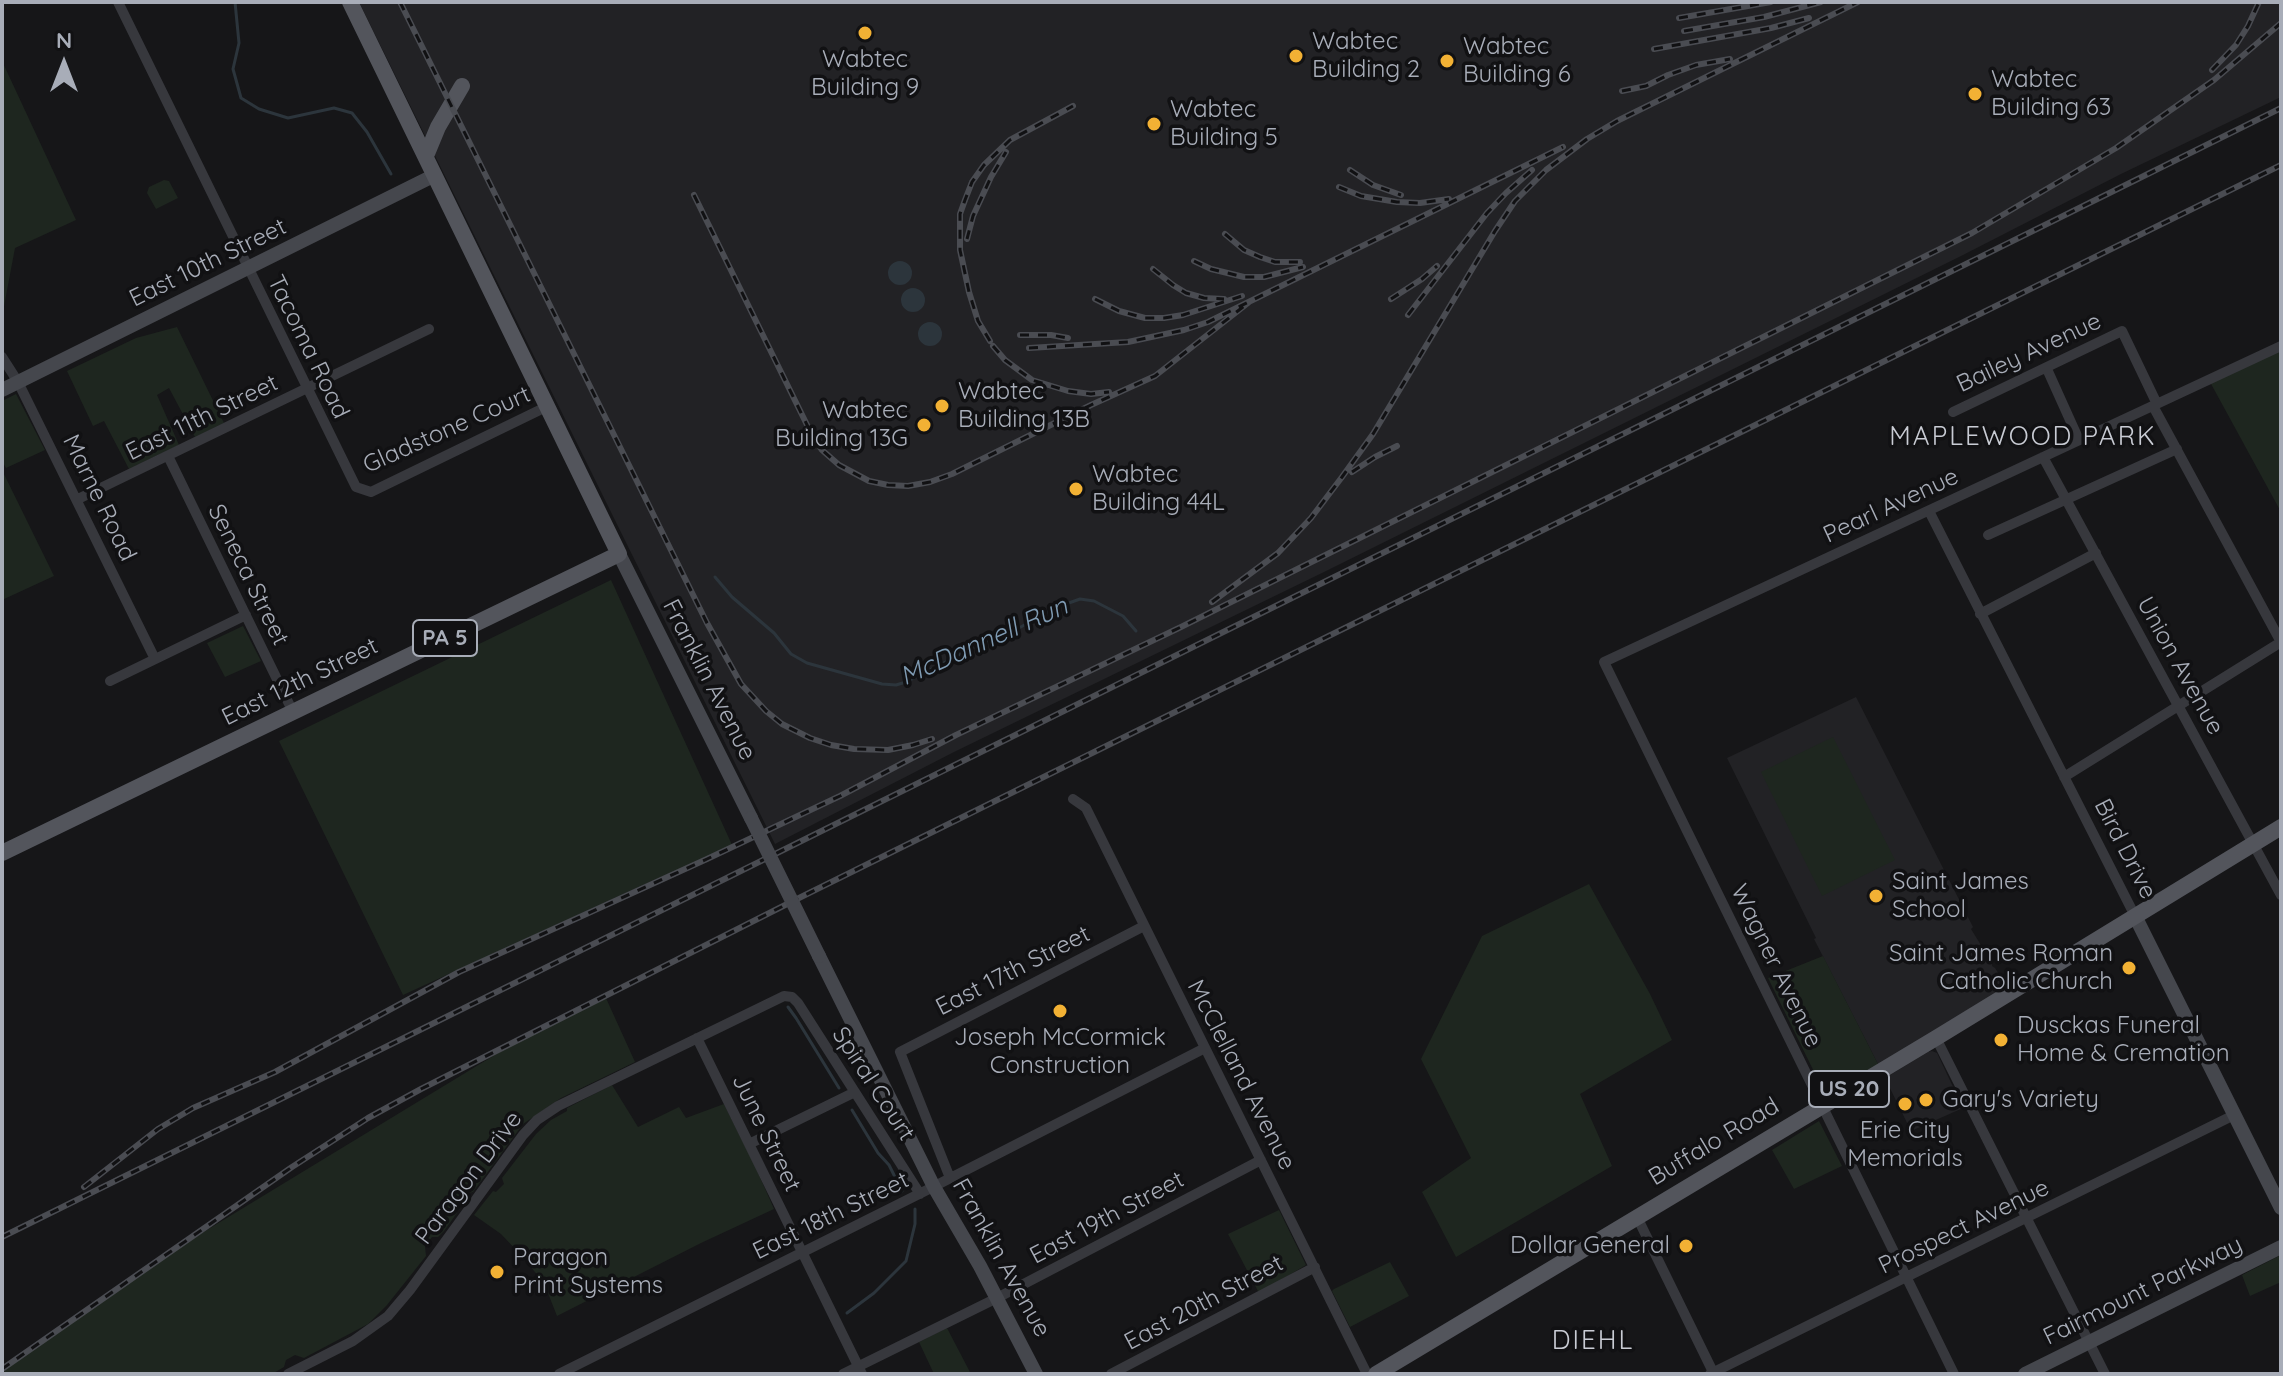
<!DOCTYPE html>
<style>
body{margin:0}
#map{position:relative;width:2283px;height:1376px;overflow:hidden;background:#161618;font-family:Quicksand,sans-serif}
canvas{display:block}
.frame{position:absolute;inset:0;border:4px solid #a8adb8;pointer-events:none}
.north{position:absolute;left:24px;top:24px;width:80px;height:80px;-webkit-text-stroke:6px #111113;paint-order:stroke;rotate:0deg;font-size:22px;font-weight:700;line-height:32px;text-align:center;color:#a8adb8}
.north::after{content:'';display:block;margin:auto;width:28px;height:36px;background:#a8adb8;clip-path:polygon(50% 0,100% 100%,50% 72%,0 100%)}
</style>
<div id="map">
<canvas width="2283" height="1376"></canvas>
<div class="frame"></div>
<div class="north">N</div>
</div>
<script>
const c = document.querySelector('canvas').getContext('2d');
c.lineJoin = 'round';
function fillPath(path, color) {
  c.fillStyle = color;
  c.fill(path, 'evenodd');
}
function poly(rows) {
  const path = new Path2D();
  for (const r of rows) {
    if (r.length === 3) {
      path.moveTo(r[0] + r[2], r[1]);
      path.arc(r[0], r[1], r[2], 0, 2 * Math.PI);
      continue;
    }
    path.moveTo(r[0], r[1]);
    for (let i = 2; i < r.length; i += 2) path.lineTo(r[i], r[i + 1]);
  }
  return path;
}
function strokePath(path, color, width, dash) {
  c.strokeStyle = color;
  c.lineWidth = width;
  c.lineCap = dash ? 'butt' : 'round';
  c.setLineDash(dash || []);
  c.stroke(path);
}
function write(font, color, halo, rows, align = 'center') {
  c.font = font + ' Quicksand,sans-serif';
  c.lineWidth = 7;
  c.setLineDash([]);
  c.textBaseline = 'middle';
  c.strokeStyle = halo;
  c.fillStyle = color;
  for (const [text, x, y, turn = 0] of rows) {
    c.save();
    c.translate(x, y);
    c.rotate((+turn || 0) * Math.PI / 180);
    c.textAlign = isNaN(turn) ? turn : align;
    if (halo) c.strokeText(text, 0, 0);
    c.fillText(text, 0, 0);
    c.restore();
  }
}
const built = poly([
 [359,2,2281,2,2281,97,2121,174,1963,255,1324,572,954,752,775,844],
 [1856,697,1973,927,1971,929,1992,963,1992,966,1995,968,2008,988,1879,1066,1814,939,1816,938,1727,758],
 [1932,1051,1937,1053,1963,1108,1911,1131,1885,1078,1928,1052]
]);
const green = poly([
 [2,61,76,220,15,248,2,317],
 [164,180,169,181,178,198,156,209,147,193,149,187],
 [177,327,224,423,195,437,169,388,157,395,179,445,129,469,104,421,93,426,67,371,136,338],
 [2281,349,2281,512,2210,382],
 [16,394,45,450,6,468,2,461,2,401],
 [2,470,54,576,2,600],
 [611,580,733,847,656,879,403,995,279,741],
 [243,626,261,661,225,677,207,643],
 [1833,737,1895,860,1822,896,1761,772],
 [1589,884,1650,994,1672,1040,1580,1094,1612,1166,1456,1257,1422,1192,1471,1158,1421,1059,1482,936],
 [1823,956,1879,1066,1828,1095,1823,1090,1768,978],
 [605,996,635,1062,561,1098,523,1124,473,1192,463,1194,460,1198,457,1203,457,1213,444,1231,438,1237,432,1237,425,1246,426,1256,387,1305,368,1324,304,1358,295,1355,286,1360,284,1367,272,1374,2,1374,2,1369,161,1258,526,1036],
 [612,1085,638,1127,679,1107,686,1118,724,1104,755,1166,774,1209,701,1243,557,1316,544,1283,520,1254,501,1234,474,1215,493,1191,496,1192,504,1184,502,1178,536,1134,551,1120,567,1111,567,1108],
 [1819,1121,1842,1166,1794,1189,1772,1150],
 [1279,1210,1306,1265,1259,1293,1228,1234],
 [2281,1255,2281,1282,2250,1296,2242,1275],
 [1390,1262,1409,1296,1350,1327,1332,1291,1334,1289],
 [947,1328,971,1374,934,1374,919,1342]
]);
const water = poly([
 [900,273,12],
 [913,300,12],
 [930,334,12]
]);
const stream = poly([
 [235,2,239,43,233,69,241,98,259,109,288,118,334,108,352,113,367,132,391,174],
 [715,577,732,597,774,633,791,654,807,663,882,684,896,685,906,682,987,641,1010,633,1055,608,1080,599,1094,601,1123,616,1136,631],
 [788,1007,796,1018,839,1088],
 [852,1110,878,1153,889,1165,902,1191],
 [847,1313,874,1293,906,1261,915,1224,915,1209]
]);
const street = poly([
 [118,2,356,487,371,492,548,406],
 [2,357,18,382,155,659],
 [2047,369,2079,440],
 [2153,406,2281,642],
 [1953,412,2122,331,2157,404],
 [168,456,293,712],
 [2043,457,2281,895],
 [78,499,429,329],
 [1929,511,2135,916],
 [1988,535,2177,449],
 [1980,614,2096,553],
 [110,681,246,615],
 [2064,777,2281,642],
 [1073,799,1086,808,1367,1374],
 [697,1038,862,1374],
 [1936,1038,2105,1374],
 [749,1144,855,1092],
 [950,1178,900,1052,1144,926],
 [1637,1217,1714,1374],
 [288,1374,353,1341,388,1316,410,1290,523,1135,537,1120,558,1106,784,996,792,997,798,1003,920,1194],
 [559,1374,929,1189,1205,1048],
 [843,1374,997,1298,1261,1160],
 [1111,1374,1315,1267],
 [1710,1374,2234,1115],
 [1954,1374,1604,662,2281,346]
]);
const secondary = poly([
 [2,390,435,175],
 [619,554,751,818],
 [2135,916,2281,1208],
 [819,956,934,1187,980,1266,1036,1374],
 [2025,1374,2281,1247]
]);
const primary = poly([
 [426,156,438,127,462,86],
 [2,853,619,554,350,2],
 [1376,1374,1936,1038,2281,827]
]);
const rail = poly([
 [400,2,707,623,741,684,766,711,782,724,810,738,831,745,854,749,888,750,913,745,932,739],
 [1679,18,1771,2],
 [1684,31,1764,17,1821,2],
 [1654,49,1771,28,1809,18],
 [2212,70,2236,45,2248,26,2259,2],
 [1622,91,1646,86,1668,75,1696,65,1730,59],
 [1350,170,1373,185,1401,195],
 [1339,187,1361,196,1397,202,1420,203,1449,199],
 [694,195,812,435,822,450,839,465,869,481,888,485,908,486,930,482,952,474,1091,405,1155,376,1248,303],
 [1225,234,1244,250,1260,257,1275,262,1300,262],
 [967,239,973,216,991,177,1006,152],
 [1194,261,1211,269,1244,277,1264,277,1303,267],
 [1153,269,1173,285,1186,293,1204,298,1224,299],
 [1095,299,1119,311,1145,318,1164,318,1183,315,1242,296],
 [1391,299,1422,279,1437,266],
 [1408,315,1487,213,1506,193,1532,170],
 [1020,335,1051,335,1068,338],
 [990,341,978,321,969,292,960,250,960,214,965,200,972,182,984,165,1010,140,1073,106],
 [993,346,1005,360,1032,380,1068,391,1091,394,1109,392],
 [1029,348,1128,342,1184,330,1208,322,1563,147],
 [1352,472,1375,457,1397,446],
 [1212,602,1278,553,1311,518,1342,477,1373,434,1495,231,1515,201,1546,170,1587,139,1617,121,1858,2],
 [84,1187,158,1129,193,1108,275,1072,459,972,707,859,840,796,956,735,1181,627,1972,233,2116,148,2214,80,2281,23],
 [2,1237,2281,108],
 [2,1369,292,1167,368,1118,421,1089,801,897,2281,165]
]);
const secondaryBridge = poly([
 [751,818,819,956]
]);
const markers = [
 [865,33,8,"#f2b134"],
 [1296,56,8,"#f2b134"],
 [1447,61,8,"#f2b134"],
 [1975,94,8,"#f2b134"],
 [1154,124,8,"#f2b134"],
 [942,406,8,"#f2b134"],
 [924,425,8,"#f2b134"],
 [1076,489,8,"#f2b134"],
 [1876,896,8,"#f2b134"],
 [2129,968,8,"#f2b134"],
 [1060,1011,8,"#f2b134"],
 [2001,1040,8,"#f2b134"],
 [1926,1100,8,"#f2b134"],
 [1905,1104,8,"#f2b134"],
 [1686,1246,8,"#f2b134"],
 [497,1272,8,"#f2b134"]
];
const shields = [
 [445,638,64],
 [1849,1089,80]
];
const shieldNames = [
 ["PA 5",445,638],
 ["US 20",1849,1089]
];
const poiNames = [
 ["Wabtec",1312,42],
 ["Building 2",1312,70],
 ["Wabtec",1463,47],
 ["Building 6",1463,75],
 ["Wabtec",865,60,"center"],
 ["Building 9",865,88,"center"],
 ["Wabtec",1991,80],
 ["Building 63",1991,108],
 ["Wabtec",1170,110],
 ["Building 5",1170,138],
 ["Wabtec",958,392],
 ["Building 13B",958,420],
 ["Wabtec",908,411,"right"],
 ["Building 13G",908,439,"right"],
 ["Wabtec",1092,475],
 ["Building 44L",1092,503],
 ["Saint James",1892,882],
 ["School",1892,910],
 ["Saint James Roman",2113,954,"right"],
 ["Catholic Church",2113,982,"right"],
 ["Dusckas Funeral",2017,1026],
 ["Home & Cremation",2017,1054],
 ["Joseph McCormick",1060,1038,"center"],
 ["Construction",1060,1066,"center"],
 ["Gary's Variety",1942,1100],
 ["Erie City",1905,1131,"center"],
 ["Memorials",1905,1159,"center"],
 ["Dollar General",1670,1246,"right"],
 ["Paragon",513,1258],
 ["Print Systems",513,1286]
];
const streetNames = [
 ["East 10th Street",208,263,-26],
 ["Tacoma Road",308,347,64],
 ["Bailey Avenue",2029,353,-25],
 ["East 11th Street",202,418,-26],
 ["Gladstone Court",447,430,-24],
 ["Marne Road",99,498,64],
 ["Pearl Avenue",1891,506,-25],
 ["Seneca Street",248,575,64],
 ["Union Avenue",2180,666,61],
 ["Franklin Avenue",709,680,63],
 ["East 12th Street",300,682,-26],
 ["Bird Drive",2125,849,63],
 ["Wagner Avenue",1776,966,64],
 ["East 17th Street",1013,971,-27],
 ["McClelland Avenue",1241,1075,63],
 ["Spiral Court",873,1084,57],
 ["June Street",766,1133,64],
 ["Buffalo Road",1714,1142,-31],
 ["Paragon Drive",469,1178,-53],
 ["East 18th Street",831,1216,-26],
 ["East 19th Street",1107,1218,-28],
 ["Prospect Avenue",1964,1227,-26],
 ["Franklin Avenue",1001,1258,61],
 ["Fairmount Parkway",2143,1291,-26],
 ["East 20th Street",1204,1303,-28]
];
const neighbourhoodNames = [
 ["MAPLEWOOD PARK",2023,437],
 ["DIEHL",1593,1341]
];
const waterNames = [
 ["McDannell Run",984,642,-24]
];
fillPath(built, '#222225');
fillPath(green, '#1e261f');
fillPath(water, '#2c353c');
strokePath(stream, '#2c353c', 3);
strokePath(street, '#37383d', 10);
strokePath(secondary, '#45474d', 14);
strokePath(primary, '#53555c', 16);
strokePath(rail, '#4a4c52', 6);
strokePath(rail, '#111113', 3, [9]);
strokePath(secondaryBridge, '#45474d', 14);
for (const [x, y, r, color] of markers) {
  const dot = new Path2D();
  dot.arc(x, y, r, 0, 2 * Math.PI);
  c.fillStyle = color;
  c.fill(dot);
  strokePath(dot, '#111113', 3);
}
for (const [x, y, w] of shields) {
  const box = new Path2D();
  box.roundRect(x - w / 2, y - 18, w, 36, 6);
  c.fillStyle = '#111113';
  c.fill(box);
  strokePath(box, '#a8adb8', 2);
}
write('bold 22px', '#a8adb8', null, shieldNames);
write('24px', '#a8adb8', '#111113', poiNames, 'left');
write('24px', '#a8adb8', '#111113', streetNames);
c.letterSpacing = '2px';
write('26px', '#c9ccd4', '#111113', neighbourhoodNames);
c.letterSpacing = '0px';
write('italic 26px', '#7f9bb3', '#111113', waterNames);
</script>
